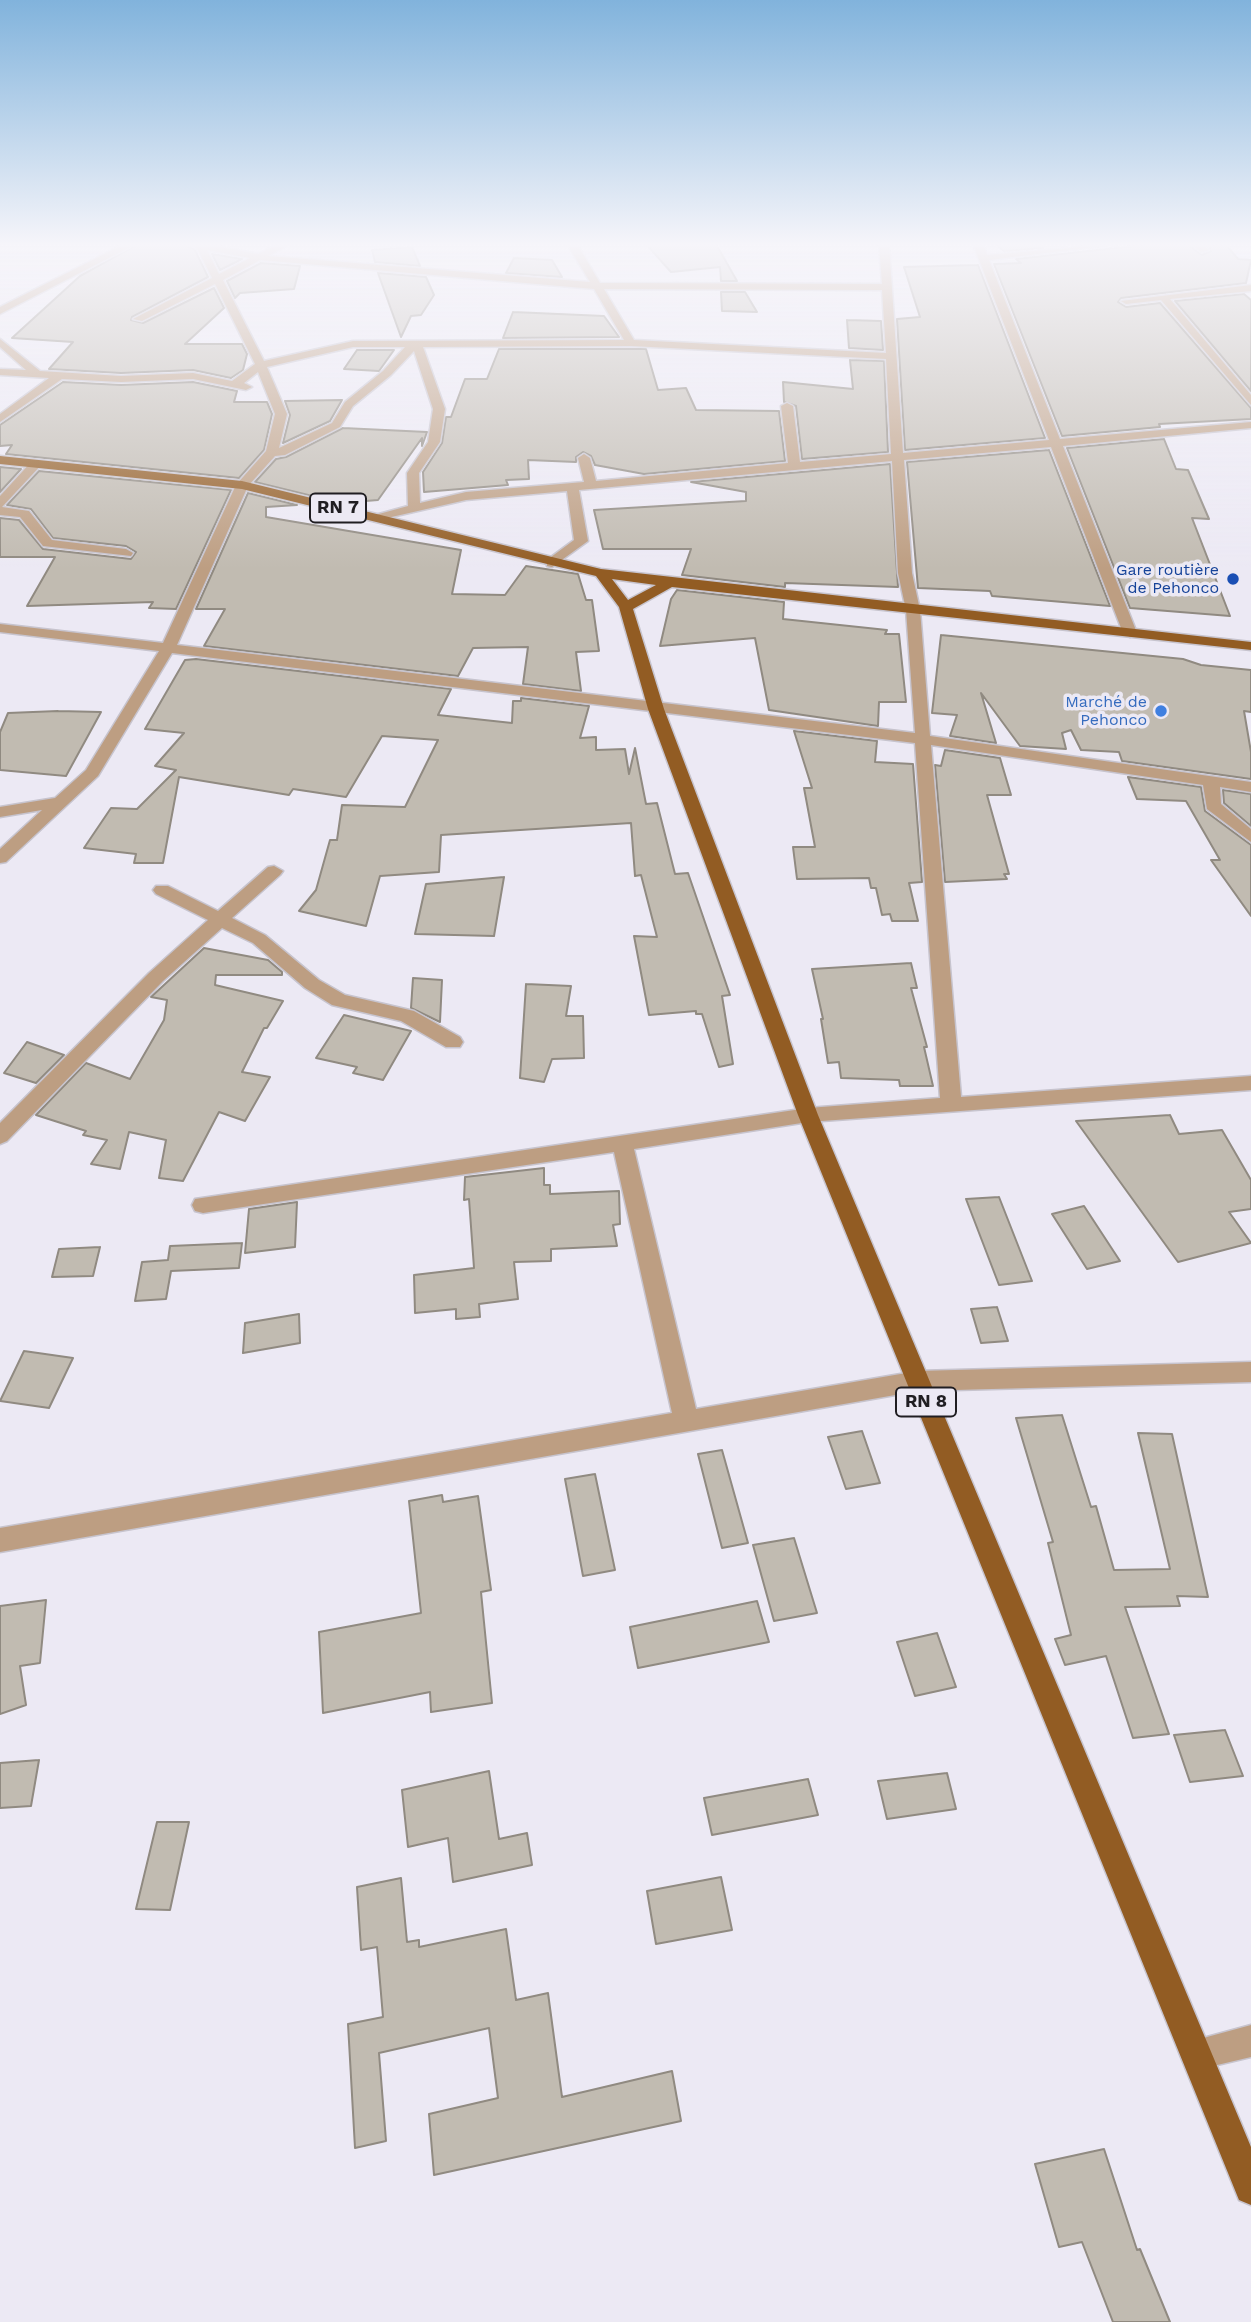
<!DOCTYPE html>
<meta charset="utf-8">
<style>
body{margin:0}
canvas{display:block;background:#ece9f4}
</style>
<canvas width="1251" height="2322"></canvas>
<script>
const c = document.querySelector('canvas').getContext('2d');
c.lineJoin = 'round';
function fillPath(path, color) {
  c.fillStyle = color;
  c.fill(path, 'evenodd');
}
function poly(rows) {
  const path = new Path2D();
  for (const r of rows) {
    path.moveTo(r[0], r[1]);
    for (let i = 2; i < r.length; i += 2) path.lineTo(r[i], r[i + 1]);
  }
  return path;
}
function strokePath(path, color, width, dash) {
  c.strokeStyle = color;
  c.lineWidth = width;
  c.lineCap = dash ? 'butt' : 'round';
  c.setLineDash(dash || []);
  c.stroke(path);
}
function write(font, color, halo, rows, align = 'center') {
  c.font = font + ' "Work Sans",sans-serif';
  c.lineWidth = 7;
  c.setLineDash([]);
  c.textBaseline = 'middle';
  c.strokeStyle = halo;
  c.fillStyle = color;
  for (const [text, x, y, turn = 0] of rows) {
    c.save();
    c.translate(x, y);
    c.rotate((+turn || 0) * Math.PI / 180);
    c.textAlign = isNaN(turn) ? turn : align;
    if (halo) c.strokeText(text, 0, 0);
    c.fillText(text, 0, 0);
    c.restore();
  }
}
const building = poly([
 [138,244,184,244,195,250,208,277,132,317,131,320,143,323,214,288,224,308,185,344,242,344,247,354,243,370,231,378,193,370,121,373,49,369,73,342,12,338,80,276,138,244],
 [646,244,716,244,737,281,721,281,720,267,671,272,646,244],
 [995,244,1040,244,1043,248,1004,251,995,244],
 [1152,244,1187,244,1202,255,1211,251,1209,246,1227,246,1238,259,1251,260,1246,283,1121,298,1118,302,1126,307,1160,303,1251,408,1251,419,1159,424,1160,427,1062,436,994,264,1021,263,1016,259,1152,244],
 [412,247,420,266,375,262,372,250,412,247],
 [212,254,242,259,220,270,212,254],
 [514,258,552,260,562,277,506,273,514,258],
 [261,263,300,266,294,289,240,293,235,298,227,281,261,263],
 [978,265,1045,438,905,450,897,319,920,317,904,267,978,265],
 [378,273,426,277,434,295,421,315,411,316,401,337,378,273],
 [721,292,745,292,757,312,722,311,721,292],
 [1244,294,1251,300,1251,391,1175,301,1244,294],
 [513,312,604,316,619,337,503,338,513,312],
 [847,320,881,321,883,350,849,348,847,320],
 [499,349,646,349,658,390,686,388,696,410,779,411,785,461,644,474,595,465,591,456,583,452,576,457,576,462,528,460,529,479,506,480,508,485,424,492,423,472,442,443,446,417,451,417,465,379,487,379,499,349],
 [357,350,394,350,379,371,344,369,357,350],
 [850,360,884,361,888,452,802,459,796,406,784,402,783,382,853,389,850,360],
 [63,382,121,385,193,382,237,391,234,402,267,402,272,414,264,450,239,478,6,454,12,445,0,446,0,425,63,382],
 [342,400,330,421,283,443,290,415,285,401,342,400],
 [343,428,427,432,422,446,422,438,378,500,341,503,255,482,276,459,286,457,343,428],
 [1164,439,1176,469,1188,470,1209,519,1192,518,1230,616,1130,608,1067,448,1164,439],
 [1049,450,1110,606,992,596,990,591,918,588,907,462,1049,450],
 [890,464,898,587,785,583,785,587,682,575,691,549,603,549,594,510,746,501,746,492,691,482,890,464],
 [0,467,21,469,0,492,0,467],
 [39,471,231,490,176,609,149,608,153,602,27,606,55,557,0,557,0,518,19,520,43,549,131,559,136,552,126,546,53,538,31,509,7,505,39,471],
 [248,493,297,505,266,507,266,517,461,550,452,594,505,595,526,566,578,574,586,600,592,600,599,651,576,652,581,691,523,684,528,647,473,648,458,676,204,646,225,609,196,609,248,493],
 [677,590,784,602,783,619,887,630,885,634,899,634,906,702,879,702,878,726,769,710,755,638,660,646,671,599,677,590],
 [941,635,1183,659,1201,665,1251,670,1251,712,1244,711,1251,752,1251,779,1122,761,1119,752,1081,750,1071,730,1062,733,1066,749,1020,746,981,693,996,743,950,736,957,715,932,713,941,635],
 [196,659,451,689,438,715,512,723,513,701,521,701,521,698,589,706,580,738,596,737,596,750,625,749,629,774,635,748,646,804,657,803,675,874,688,873,730,995,722,996,733,1064,719,1067,702,1014,696,1014,696,1011,649,1015,634,936,657,937,641,875,635,876,631,823,441,835,439,872,380,876,366,926,299,911,316,890,330,840,337,840,342,805,405,807,438,740,382,736,346,797,293,789,289,795,179,777,163,863,134,863,136,854,84,848,111,808,137,809,176,770,155,766,184,733,145,729,185,660,196,659],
 [58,711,101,712,66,776,0,770,0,732,8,713,58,711],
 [794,731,877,741,875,762,913,764,922,882,909,883,918,921,892,921,890,914,882,915,876,888,871,888,869,878,797,879,793,847,815,847,804,788,812,788,794,731],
 [945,750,1000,758,1011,795,987,795,1009,874,1004,874,1007,879,945,882,935,765,941,766,945,750],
 [1128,777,1201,787,1205,811,1251,845,1251,916,1211,860,1220,860,1186,801,1137,799,1128,777],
 [1223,790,1251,794,1251,826,1224,803,1223,790],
 [504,877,494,936,415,934,426,884,504,877],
 [204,948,268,960,282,972,282,975,216,975,215,985,283,1001,267,1028,264,1028,242,1072,270,1077,245,1121,219,1112,183,1181,159,1178,166,1140,129,1132,120,1169,91,1164,107,1140,83,1135,86,1131,36,1115,86,1063,130,1079,164,1020,167,1000,151,997,204,948],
 [911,963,917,988,911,988,927,1047,924,1047,933,1086,900,1086,899,1080,841,1078,839,1062,828,1063,821,1019,823,1019,812,969,911,963],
 [413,978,442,980,440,1022,411,1008,413,978],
 [526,984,571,986,566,1016,583,1016,584,1058,552,1059,544,1082,520,1078,526,984],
 [344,1015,411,1031,383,1080,353,1073,357,1067,316,1058,344,1015],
 [27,1042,64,1055,36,1083,4,1073,27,1042],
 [1170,1115,1179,1134,1222,1130,1251,1180,1251,1209,1229,1212,1251,1243,1178,1262,1076,1121,1170,1115],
 [544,1168,544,1185,550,1185,550,1194,619,1191,620,1224,613,1225,617,1246,551,1249,551,1261,514,1262,518,1299,479,1304,480,1317,456,1319,456,1309,415,1313,414,1275,474,1268,469,1199,464,1200,465,1177,544,1168],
 [999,1197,1032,1281,999,1285,966,1199,999,1197],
 [297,1202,295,1247,245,1253,249,1209,297,1202],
 [1084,1206,1120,1261,1087,1269,1052,1214,1084,1206],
 [242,1243,239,1268,171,1271,166,1299,135,1301,142,1262,168,1260,170,1246,242,1243],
 [100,1247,93,1276,52,1277,59,1249,100,1247],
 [997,1307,1008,1341,981,1343,971,1309,997,1307],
 [299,1314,300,1343,243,1353,245,1323,299,1314],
 [24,1351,73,1358,49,1408,0,1401,24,1351],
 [1062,1415,1091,1507,1096,1506,1114,1570,1170,1569,1138,1433,1172,1434,1208,1597,1177,1596,1180,1606,1125,1607,1169,1734,1133,1738,1106,1656,1065,1665,1055,1639,1071,1635,1048,1543,1053,1542,1016,1418,1062,1415],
 [862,1431,880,1483,846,1489,828,1437,862,1431],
 [722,1450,748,1543,722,1548,698,1454,722,1450],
 [595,1474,615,1570,583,1576,565,1479,595,1474],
 [442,1495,443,1502,478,1496,491,1590,481,1592,492,1703,431,1712,430,1692,323,1713,319,1632,421,1613,409,1501,442,1495],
 [794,1538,817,1613,774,1621,753,1545,794,1538],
 [46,1600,40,1663,20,1666,26,1705,0,1714,0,1606,46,1600],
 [757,1601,769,1642,638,1668,630,1627,757,1601],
 [937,1633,956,1687,915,1696,897,1642,937,1633],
 [1225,1730,1243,1776,1190,1782,1174,1735,1225,1730],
 [39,1760,31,1806,0,1808,0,1763,39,1760],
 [489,1771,499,1839,527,1833,532,1865,453,1882,448,1838,408,1847,402,1790,489,1771],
 [947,1773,956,1809,887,1819,878,1781,947,1773],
 [808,1779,818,1815,712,1835,704,1798,808,1779],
 [157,1822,189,1822,170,1910,136,1909,157,1822],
 [721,1877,732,1930,656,1944,647,1891,721,1877],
 [401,1878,407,1942,419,1940,419,1947,506,1929,516,2000,548,1993,562,2097,672,2071,681,2121,434,2175,429,2114,498,2098,489,2028,379,2053,386,2141,355,2148,348,2024,383,2017,377,1947,361,1950,357,1887,401,1878],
 [1104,2149,1137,2250,1140,2249,1170,2322,1113,2322,1082,2242,1059,2247,1035,2164,1104,2149]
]);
const minor = poly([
 [124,244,136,244,0,314,0,307,124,244],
 [187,244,205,244,258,254,278,244,290,244,268,256,590,282,567,244,577,244,600,283,882,284,879,244,889,244,903,453,1049,440,973,244,983,244,987,255,1117,244,989,260,1060,439,1251,422,1251,428,1063,446,1137,633,1130,637,1123,633,1051,447,904,460,912,573,920,610,930,736,1251,782,1251,792,1220,787,1221,804,1251,829,1251,842,1207,809,1203,785,931,745,961,1097,1251,1076,1251,1090,808,1122,634,1149,696,1409,918,1371,1251,1362,1251,1382,918,1391,0,1552,0,1528,672,1413,614,1152,203,1213,195,1211,192,1205,195,1199,808,1108,940,1098,915,743,172,653,98,776,6,862,0,863,0,849,42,810,0,817,0,807,55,798,86,770,159,651,0,632,0,624,163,643,236,485,266,451,275,414,258,372,244,383,252,387,246,390,193,379,121,382,62,379,0,422,0,414,49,378,0,375,0,369,26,370,0,347,0,339,40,371,121,376,193,373,232,381,255,364,215,284,142,321,133,319,212,278,197,248,187,244],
 [207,250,250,258,219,274,207,250],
 [260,260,594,289,624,340,353,341,264,361,223,280,260,260],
 [604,289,882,290,886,353,634,340,604,289],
 [631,346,886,359,891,454,800,462,793,406,787,403,781,406,788,463,596,481,590,458,584,454,578,458,584,482,466,492,420,503,419,473,440,442,445,409,423,347,631,346],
 [353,347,405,347,383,371,345,402,332,423,279,448,287,414,267,367,353,347],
 [414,351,433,409,428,442,407,473,408,506,368,517,374,521,466,500,567,491,574,540,547,560,547,566,552,567,588,541,579,490,892,461,898,573,906,610,915,733,177,645,248,486,275,456,285,455,340,427,353,406,391,375,414,351],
 [1191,244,1202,244,1209,250,1201,252,1191,244],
 [1251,285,1251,291,1170,299,1251,395,1251,405,1161,300,1126,304,1121,301,1251,285],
 [33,460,43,463,2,507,29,511,52,540,126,549,133,553,131,556,43,546,20,517,0,515,0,496,33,460],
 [274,866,283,871,280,875,232,918,265,935,319,980,345,995,414,1011,460,1037,463,1042,460,1047,446,1047,401,1021,332,1005,305,988,253,943,222,928,163,981,7,1141,0,1144,0,1123,149,973,208,920,156,894,153,890,156,886,168,886,218,911,268,867,274,866],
 [1251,2025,1251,2057,1196,2070,1185,2065,1180,2054,1185,2043,1251,2025]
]);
const major = poly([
 [0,456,242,481,601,569,1251,642,1251,650,672,587,633,609,664,709,818,1115,1251,2147,1251,2205,1239,2200,798,1115,648,709,619,607,596,576,242,489,0,464,0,456],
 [612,579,656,585,628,600,612,579]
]);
const markers = [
 [1233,579,7,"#1a4fb4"],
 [1161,711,7,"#3f7fe0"]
];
const farTransitnames = [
 ["Gare routière",1219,570],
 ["de Pehonco",1219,588]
];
const farShopnames = [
 ["Marché de",1147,702],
 ["Pehonco",1147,720]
];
const shields = [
 [338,508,56],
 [926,1402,60]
];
const shieldNames = [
 ["RN 7",338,508],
 ["RN 8",926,1402]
];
fillPath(building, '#c1bbb1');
strokePath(building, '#908a81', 2);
strokePath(minor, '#c7c4ce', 3);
strokePath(major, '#c7c4ce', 3);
fillPath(minor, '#bd9e82');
fillPath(major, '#925c23');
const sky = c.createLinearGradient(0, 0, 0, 569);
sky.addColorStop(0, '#81b3dc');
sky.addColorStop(0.43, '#f6f5fa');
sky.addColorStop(1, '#f6f5fa00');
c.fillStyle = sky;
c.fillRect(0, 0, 1251, 569);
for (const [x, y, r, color] of markers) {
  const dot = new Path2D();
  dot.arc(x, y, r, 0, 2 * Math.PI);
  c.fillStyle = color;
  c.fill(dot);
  strokePath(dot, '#ece9f4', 2.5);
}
write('16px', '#164399', '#ece9f4', farTransitnames, 'right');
write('16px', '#366cbe', '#ece9f4', farShopnames, 'right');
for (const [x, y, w] of shields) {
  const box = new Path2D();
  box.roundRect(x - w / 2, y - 14.5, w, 29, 5);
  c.fillStyle = '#ece9f4';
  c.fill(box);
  strokePath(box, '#201e22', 2);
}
write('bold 18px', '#201e22', null, shieldNames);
</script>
